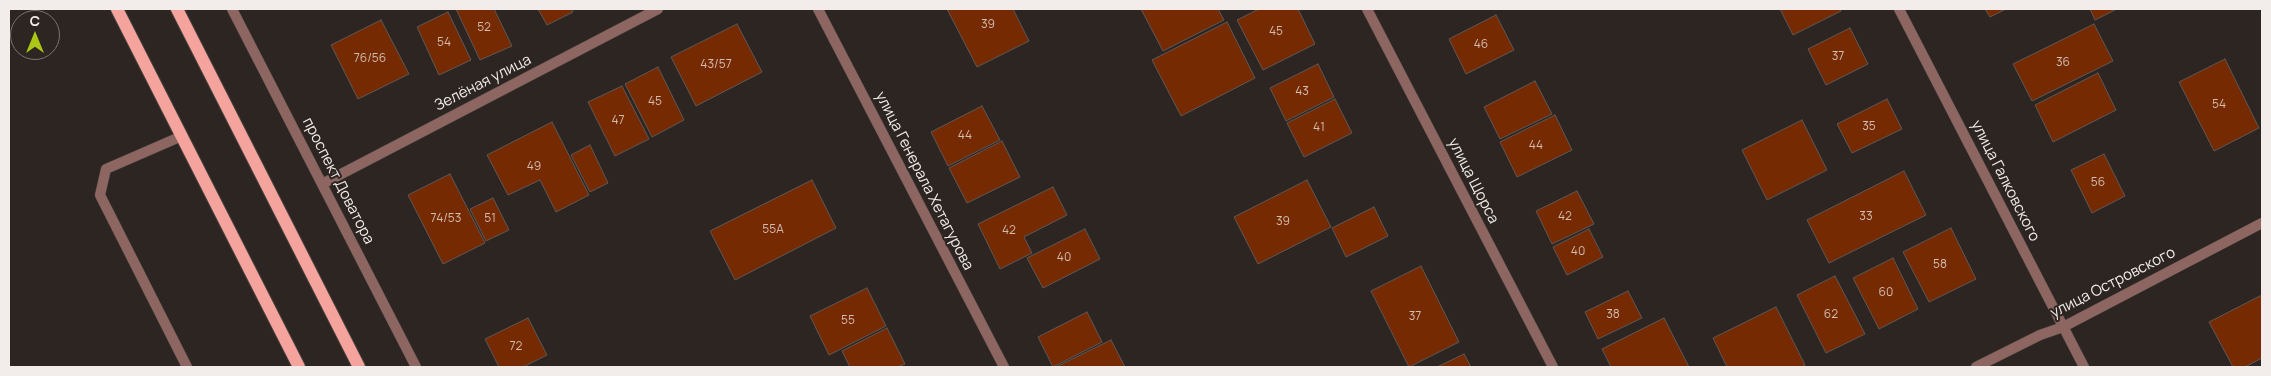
<!DOCTYPE html>
<meta charset="utf-8">
<style>
body{margin:0}
#map{position:relative;width:2271px;height:376px;overflow:hidden;background:#2c2522;font-family:Manrope,sans-serif}
canvas{display:block}
.frame{position:absolute;inset:0;border:10px solid #f2edeb;pointer-events:none}
.north{position:absolute;left:10px;top:10px;width:50px;height:50px;box-sizing:border-box;background:#2c2522;border:1px solid #7b7572;border-radius:50%;rotate:0deg;font-size:14px;font-weight:700;line-height:20px;text-align:center;color:#f2edeb}
.north::after{content:'';display:block;margin:auto;width:18px;height:22px;background:#abc615;clip-path:polygon(50% 0,100% 100%,50% 72%,0 100%)}
</style>
<div id="map">
<canvas width="2271" height="376"></canvas>
<div class="frame"></div>
<div class="north">С</div>
</div>
<script>
const c = document.querySelector('canvas').getContext('2d');
c.lineJoin = 'round';
function fillPath(path, color) {
  c.fillStyle = color;
  c.fill(path, 'evenodd');
}
function poly(rows) {
  const path = new Path2D();
  for (const r of rows) {
    path.moveTo(r[0], r[1]);
    for (let i = 2; i < r.length; i += 2) path.lineTo(r[i], r[i + 1]);
  }
  return path;
}
function strokePath(path, color, width, dash) {
  c.strokeStyle = color;
  c.lineWidth = width;
  c.lineCap = dash ? 'butt' : 'round';
  c.setLineDash(dash || []);
  c.stroke(path);
}
function write(font, color, halo, rows, align = 'center') {
  c.font = font + ' Manrope,sans-serif';
  c.lineWidth = 4;
  c.setLineDash([]);
  c.textBaseline = 'middle';
  c.strokeStyle = halo;
  c.fillStyle = color;
  for (const [text, x, y, turn = 0] of rows) {
    c.save();
    c.translate(x, y);
    c.rotate((+turn || 0) * Math.PI / 180);
    c.textAlign = isNaN(turn) ? turn : align;
    if (halo) c.strokeText(text, 0, 0);
    c.fillText(text, 0, 0);
    c.restore();
  }
}
const building = poly([
 [456,9,494,9,512,46,480,60,456,9],
 [538,9,571,9,573,12,547,25,538,9],
 [947,9,1013,9,1029,41,977,67,947,9],
 [1141,9,1218,9,1224,20,1163,51,1141,9],
 [1259,9,1298,9,1315,44,1263,70,1237,20,1259,9],
 [1780,9,1840,9,1841,11,1793,35,1780,9],
 [1985,9,2006,9,1990,17,1985,9],
 [2090,9,2117,9,2095,20,2090,9],
 [448,12,471,60,439,75,417,27,448,12],
 [1496,15,1514,50,1466,74,1449,39,1496,15],
 [381,20,409,74,358,99,331,45,381,20],
 [1227,22,1255,78,1181,116,1152,60,1227,22],
 [737,24,762,72,696,106,671,57,737,24],
 [2094,24,2113,61,2032,101,2013,64,2094,24],
 [1850,28,1868,64,1826,85,1808,49,1850,28],
 [2225,59,2259,128,2214,151,2179,82,2225,59],
 [1318,64,1334,97,1286,121,1270,88,1318,64],
 [658,67,684,120,652,137,625,84,658,67],
 [2098,73,2116,110,2053,142,2035,105,2098,73],
 [1535,81,1552,114,1500,139,1484,107,1535,81],
 [622,86,649,139,615,156,588,102,622,86],
 [1335,99,1352,133,1304,157,1287,123,1335,99],
 [1887,99,1902,129,1852,153,1837,124,1887,99],
 [982,106,1000,140,948,166,931,132,982,106],
 [1555,115,1572,150,1517,177,1500,142,1555,115],
 [1802,120,1827,170,1767,200,1742,150,1802,120],
 [552,122,589,195,556,212,540,180,508,195,487,155,552,122],
 [1002,141,1020,177,967,203,949,168,1002,141],
 [590,145,608,183,590,192,571,155,590,145],
 [2104,154,2125,196,2092,213,2071,170,2104,154],
 [1904,171,1926,215,1829,263,1807,220,1904,171],
 [450,174,485,243,443,264,408,195,450,174],
 [812,180,836,228,735,280,710,231,812,180],
 [1307,180,1331,227,1258,264,1234,217,1307,180],
 [1053,187,1067,215,1024,237,1032,253,1000,269,978,224,1053,187],
 [1577,191,1594,224,1552,244,1536,211,1577,191],
 [493,198,509,230,486,241,470,209,493,198],
 [1374,207,1388,236,1346,257,1332,228,1374,207],
 [1951,228,1976,279,1929,302,1903,252,1951,228],
 [1085,229,1100,259,1043,288,1027,258,1085,229],
 [1589,229,1603,257,1567,275,1553,247,1589,229],
 [1893,258,1918,309,1879,329,1853,278,1893,258],
 [1421,266,1459,342,1409,367,1371,291,1421,266],
 [1835,276,1865,334,1826,353,1797,295,1835,276],
 [867,288,886,326,829,355,810,316,867,288],
 [1628,291,1642,318,1598,339,1585,312,1628,291],
 [2262,295,2262,358,2245,367,2233,367,2209,322,2262,295],
 [1776,307,1805,365,1801,367,1727,367,1713,338,1776,307],
 [1087,312,1102,342,1053,367,1038,337,1087,312],
 [528,318,547,355,523,367,499,367,485,339,528,318],
 [1664,318,1689,367,1611,367,1602,349,1664,318],
 [887,328,905,364,897,367,850,367,842,351,887,328],
 [1111,340,1125,367,1056,367,1111,340],
 [1464,354,1471,367,1437,367,1464,354]
]);
const service = poly([
 [182,136,106,169,100,195,187,367]
]);
const minor = poly([
 [232,9,416,367],
 [818,9,1004,367],
 [1367,9,1553,367],
 [1899,9,2084,367],
 [322,184,658,9],
 [1976,367,2040,335,2063,327,2262,223]
]);
const primary = poly([
 [117,9,299,367],
 [177,9,359,367]
]);
const numberNames = [
 ["39",988,25],
 ["52",484,28],
 ["45",1276,32],
 ["54",444,43],
 ["46",1481,45],
 ["37",1838,57],
 ["76/56",370,59],
 ["36",2063,63],
 ["43/57",716,65],
 ["43",1302,92],
 ["45",655,102],
 ["54",2219,105],
 ["47",618,121],
 ["35",1869,127],
 ["41",1319,128],
 ["44",965,136],
 ["44",1536,146],
 ["49",534,167],
 ["56",2098,183],
 ["42",1565,217],
 ["33",1866,217],
 ["74/53",446,219],
 ["51",490,219],
 ["39",1283,222],
 ["55А",773,230],
 ["42",1009,231],
 ["40",1578,252],
 ["40",1064,258],
 ["58",1940,265],
 ["60",1886,293],
 ["38",1613,315],
 ["62",1831,315],
 ["37",1415,317],
 ["55",848,321],
 ["72",516,347]
];
const streetNames = [
 ["Зелёная улица",483,83,-27],
 ["проспект Доватора",338,181,63],
 ["улица Генерала Хетагурова",924,181,63],
 ["улица Щорса",1473,181,63],
 ["улица Галковского",2005,181,63],
 ["улица Островского",2113,283,-27]
];
fillPath(building, '#752a02');
strokePath(building, '#605855', 1);
strokePath(service, '#48413e', 11);
strokePath(minor, '#48413e', 11);
strokePath(primary, '#48413e', 14);
strokePath(service, '#8d6662', 10);
strokePath(minor, '#8d6662', 10);
strokePath(primary, '#f5a49d', 12);
write('12px', '#d3bcb1', null, numberNames);
write('15px', '#f2edeb', '#2c2522', streetNames);
</script>
